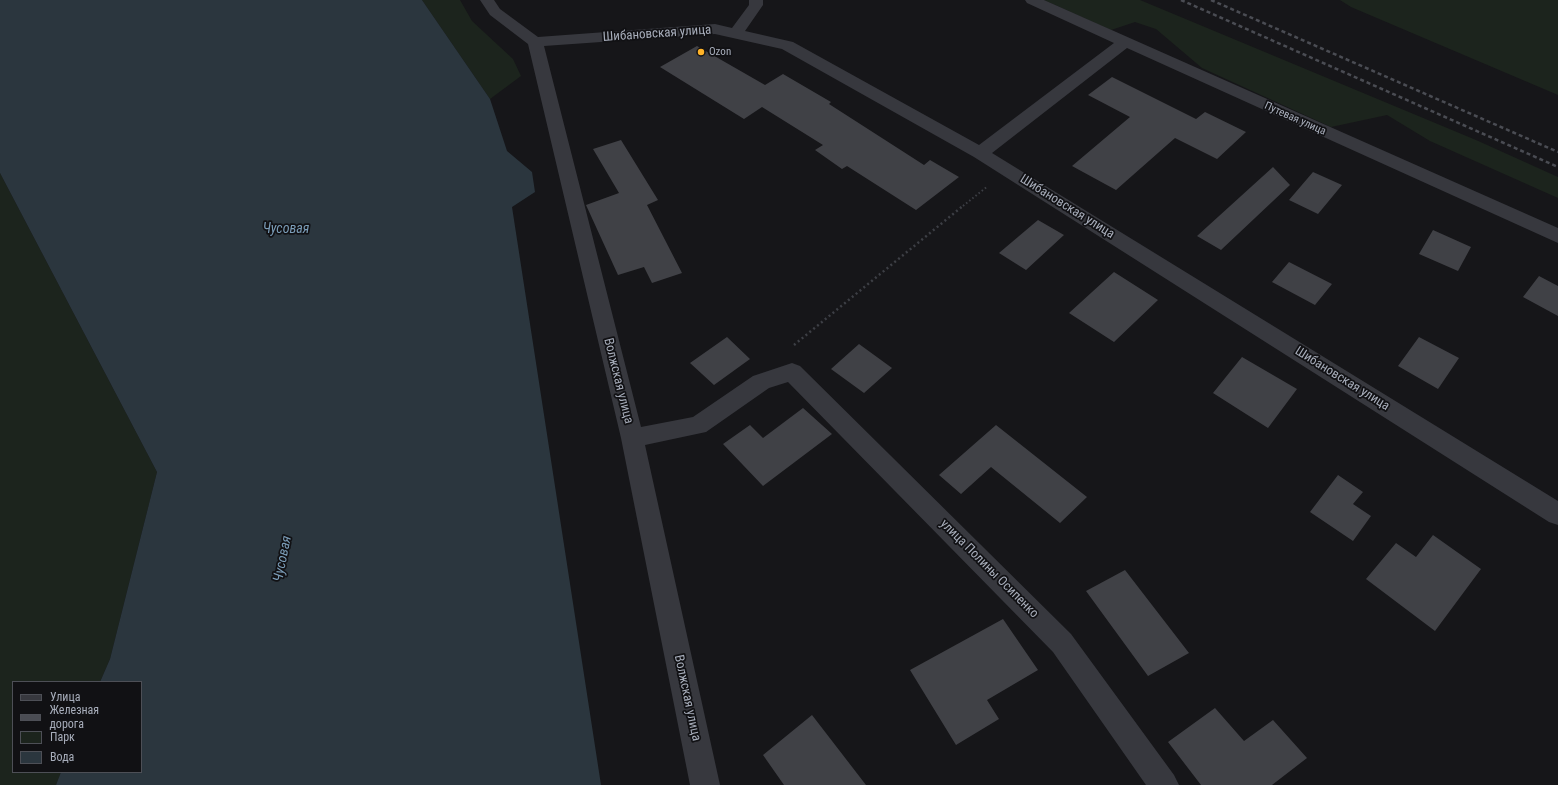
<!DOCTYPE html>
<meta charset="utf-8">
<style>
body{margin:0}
#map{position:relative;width:1558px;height:785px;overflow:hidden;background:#161619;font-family:"Roboto Condensed",sans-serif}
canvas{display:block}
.legend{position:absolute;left:12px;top:681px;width:130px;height:92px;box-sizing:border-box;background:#111114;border:1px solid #4d4f56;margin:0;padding:5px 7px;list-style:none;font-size:12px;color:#a7adba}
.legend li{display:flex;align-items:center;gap:8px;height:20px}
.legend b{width:20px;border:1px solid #4d4f56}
</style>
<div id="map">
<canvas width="1558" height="785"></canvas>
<ul class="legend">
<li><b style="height:5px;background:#37383e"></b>Улица</li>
<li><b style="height:5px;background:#4a4c53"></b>Железная дорога</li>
<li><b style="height:11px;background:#1c241d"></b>Парк</li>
<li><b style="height:11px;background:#2b363e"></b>Вода</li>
</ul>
</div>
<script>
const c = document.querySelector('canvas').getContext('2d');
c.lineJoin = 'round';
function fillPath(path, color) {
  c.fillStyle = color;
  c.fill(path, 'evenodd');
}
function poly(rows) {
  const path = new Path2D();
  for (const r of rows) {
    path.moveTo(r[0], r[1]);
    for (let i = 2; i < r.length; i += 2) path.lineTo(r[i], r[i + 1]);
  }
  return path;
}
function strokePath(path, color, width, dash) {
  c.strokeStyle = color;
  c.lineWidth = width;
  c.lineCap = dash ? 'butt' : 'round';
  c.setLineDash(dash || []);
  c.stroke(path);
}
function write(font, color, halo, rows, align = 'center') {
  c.font = font + ' "Roboto Condensed",sans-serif';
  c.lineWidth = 3.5;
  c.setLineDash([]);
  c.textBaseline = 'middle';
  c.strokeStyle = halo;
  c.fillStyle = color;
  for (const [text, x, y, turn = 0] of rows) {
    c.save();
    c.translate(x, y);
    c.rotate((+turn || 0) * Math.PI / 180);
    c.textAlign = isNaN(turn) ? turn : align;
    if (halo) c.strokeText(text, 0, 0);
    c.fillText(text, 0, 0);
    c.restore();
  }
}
const green = poly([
 [422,0,460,0,472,21,513,59,521,76,490,99],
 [1044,0,1140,0,1476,140,1558,177,1558,198,1430,141,1387,115,1331,127,1202,68,1156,29,1135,22,1111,30],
 [1340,0,1558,0,1558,95,1351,7],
 [0,173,157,472,110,659,100,682,13,682,13,772,61,772,56,785,0,785]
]);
const water = poly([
 [0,0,422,0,490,99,507,151,532,172,535,192,512,207,601,785,56,785,61,772,141,772,141,682,100,682,110,659,157,472,0,173]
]);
const building = poly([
 [697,46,765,85,783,74,831,102,829,104,924,165,930,160,959,177,916,210,847,166,842,169,815,150,823,145,762,107,744,119,660,67],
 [1112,77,1196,119,1205,112,1246,132,1217,159,1175,138,1116,190,1072,166,1130,117,1088,95],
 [621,140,658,200,647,205,682,273,652,283,644,267,618,275,586,205,619,193,593,149],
 [1273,167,1290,185,1221,250,1197,236],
 [1313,172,1342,185,1318,214,1289,200],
 [1038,220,1064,235,1026,270,999,253],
 [1433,230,1471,247,1458,271,1419,254],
 [1289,262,1332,284,1315,305,1272,282],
 [1114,272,1158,300,1114,342,1069,313],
 [1539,276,1558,286,1558,316,1523,297],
 [727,337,750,359,714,385,690,363],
 [1419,337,1459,358,1438,389,1398,366],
 [859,344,892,368,864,393,831,369],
 [1242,357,1297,389,1268,428,1213,393],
 [803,408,832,434,763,486,723,444,750,425,763,438],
 [996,425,1087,497,1060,523,991,467,961,494,939,475],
 [1338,475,1363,492,1353,504,1371,516,1353,541,1310,512],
 [1433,535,1481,569,1435,631,1366,579,1396,543,1416,557],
 [1125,570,1189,653,1148,676,1086,591],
 [1003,619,1038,670,987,700,999,719,956,745,910,670],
 [1215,708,1244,741,1273,720,1307,758,1272,785,1201,785,1168,742],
 [812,715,866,785,784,785,763,755]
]);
const pathFar1 = poly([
 [963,206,988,186]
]);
const path = poly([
 [794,345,964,205]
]);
const minor = poly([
 [480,0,494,0,500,9,538,37,715,24,732,28,749,5,749,0,763,0,763,5,745,31,793,42,979,145,1114,43,1027,3,1025,0,1044,0,1558,228,1558,243,1127,48,992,153,1558,501,1558,525,1549,522,974,157,782,49,715,34,544,46,641,427,693,417,753,376,792,363,800,366,1071,634,1174,775,1179,785,1146,785,1053,652,788,382,769,388,706,432,645,445,720,785,690,785,621,438,528,44,490,15,480,0]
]);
const rail = poly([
 [1181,0,1558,167],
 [1211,0,1558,152]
]);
const markers = [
 [701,52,4,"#ffb328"]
];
const farPoinames = [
 ["Ozon",709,52]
];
const farStreetnames = [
 ["Путевая улица",1295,119,24]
];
const streetNames = [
 ["Шибановская улица",657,34,-4],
 ["Шибановская улица",1067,207,32],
 ["Шибановская улица",1342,379,32],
 ["Волжская улица",618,381,76],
 ["улица Полины Осипенко",989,569,45],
 ["Волжская улица",687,698,78]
];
const waterNames = [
 ["Чусовая",286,229],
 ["Чусовая",283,559,-79]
];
fillPath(green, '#1c241d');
fillPath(water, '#2b363e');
fillPath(building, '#404146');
strokePath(pathFar1, '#3d3f45', 2, [1.5, 2.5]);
strokePath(path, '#3d3f45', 2.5, [2, 3]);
fillPath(minor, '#37383e');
strokePath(rail, '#4a4c53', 2.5, [4, 3]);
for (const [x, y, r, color] of markers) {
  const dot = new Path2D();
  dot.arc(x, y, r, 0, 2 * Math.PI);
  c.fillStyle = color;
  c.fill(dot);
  strokePath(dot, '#111114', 1.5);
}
write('11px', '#a7adba', '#111114', farPoinames, 'left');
write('11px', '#a7adba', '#111114', farStreetnames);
write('13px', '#a7adba', '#111114', streetNames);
write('italic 14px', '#7b9db8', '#111114', waterNames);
</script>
